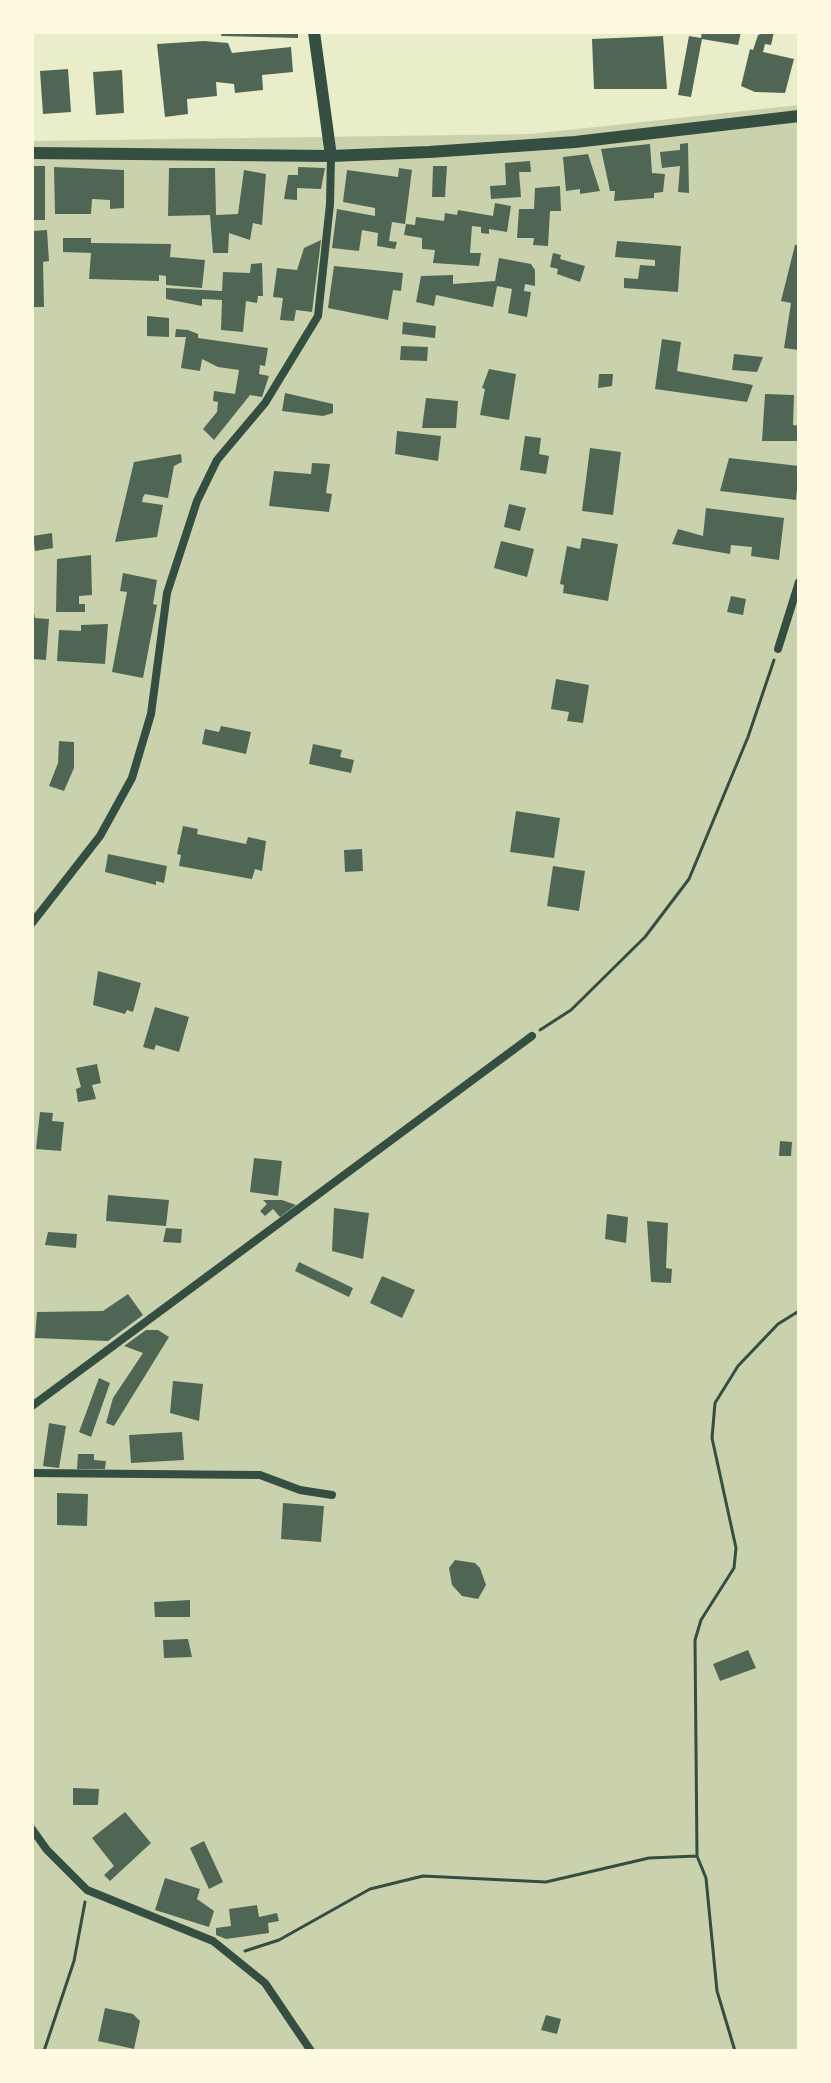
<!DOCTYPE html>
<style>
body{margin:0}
#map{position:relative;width:831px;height:2083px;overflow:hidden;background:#e9edc9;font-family:"Libre Baskerville",serif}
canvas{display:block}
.frame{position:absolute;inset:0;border:34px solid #fefae0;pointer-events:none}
</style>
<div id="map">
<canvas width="831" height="2083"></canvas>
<div class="frame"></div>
</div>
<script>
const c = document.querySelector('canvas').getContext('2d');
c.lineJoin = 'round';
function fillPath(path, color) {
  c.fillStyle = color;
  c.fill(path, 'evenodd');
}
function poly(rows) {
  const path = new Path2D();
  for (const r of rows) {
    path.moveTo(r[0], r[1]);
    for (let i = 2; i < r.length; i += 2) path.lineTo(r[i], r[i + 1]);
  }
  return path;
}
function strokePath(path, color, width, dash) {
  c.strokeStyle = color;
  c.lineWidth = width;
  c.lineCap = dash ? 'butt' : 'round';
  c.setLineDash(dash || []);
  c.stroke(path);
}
const green = poly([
 [799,105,799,2051,32,2051,32,141,531,134]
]);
const building = poly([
 [222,32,298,32,298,38,221,36],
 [702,32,741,32,738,45,702,39,691,97,678,95,689,36,701,38],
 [766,32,774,32,771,45,765,44,763,52,794,59,785,93,755,92,741,86,750,49,753,50,758,35],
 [663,36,667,89,594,89,592,39],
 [204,41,228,43,232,53,291,47,293,72,262,75,263,90,235,93,234,84,216,82,217,96,187,99,188,114,165,117,157,44],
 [68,69,71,112,43,114,40,71],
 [122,70,124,113,96,115,93,72],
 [688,143,689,193,678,192,680,166,662,168,660,152,680,150,680,144],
 [650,144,652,173,665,174,663,192,654,193,654,198,614,201,615,191,610,191,601,149],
 [588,154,600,191,580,194,580,189,566,191,563,157],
 [530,161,531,172,519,172,521,197,491,199,490,186,506,185,505,163],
 [32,166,45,166,45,220,32,220],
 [433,166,447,166,445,197,432,197],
 [54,167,124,170,124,208,110,209,110,200,92,199,91,214,55,214],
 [298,167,325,168,321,189,297,188,297,200,284,199,288,175,298,175],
 [169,168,215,168,216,215,238,214,244,170,266,174,262,225,253,223,250,240,229,233,228,253,213,253,210,215,168,216],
 [399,168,412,170,405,224,392,222,389,241,397,242,395,249,377,246,378,233,362,230,359,251,332,248,337,209,375,216,375,208,343,202,347,170,398,177],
 [560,186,561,211,550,211,548,246,533,245,534,238,517,238,519,209,534,209,535,188],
 [495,203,511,206,507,232,489,229,489,234,481,233,481,227,472,226,470,253,481,253,479,266,433,263,435,250,422,249,422,238,404,235,406,224,415,225,416,217,444,221,445,213,457,215,458,210,493,216],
 [47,230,49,261,43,262,44,307,32,307,32,231],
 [63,238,91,238,91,243,171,244,170,257,205,260,202,288,166,285,166,276,159,275,159,281,89,279,91,253,63,252],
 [321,240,312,312,296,310,294,321,280,320,283,298,273,297,277,268,297,270,304,248],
 [617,241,681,246,678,292,624,288,624,278,638,279,640,265,655,266,655,260,615,257],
 [795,245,799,245,799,350,784,348,791,303,781,301],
 [553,253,561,255,560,259,585,266,580,282,557,274,558,269,550,267],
 [499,258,531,264,535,270,535,286,525,284,524,291,531,292,527,317,508,313,512,289,497,286,493,307,436,295,434,306,416,302,421,276,453,275,453,284,495,281],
 [262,263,263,296,258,296,257,303,246,301,243,332,221,330,222,300,202,299,202,306,166,299,166,288,222,291,223,272,250,273,251,264],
 [334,266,403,273,401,291,393,290,388,320,328,308],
 [147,316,169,318,169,337,147,336],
 [403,322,436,326,435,338,402,334],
 [176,329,188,330,198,334,198,338,268,348,265,366,260,365,259,374,269,376,262,397,250,395,214,440,203,429,217,412,218,402,213,401,214,391,235,394,239,370,218,367,202,359,200,371,181,368,186,337,175,337],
 [662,339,681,342,677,371,753,385,747,402,655,389],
 [401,346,428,347,427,361,400,360],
 [734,354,763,357,757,372,732,370],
 [489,369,516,374,509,420,480,415,485,389,482,388],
 [599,374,613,374,612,386,598,388],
 [285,393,333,404,333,413,323,416,282,411],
 [765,394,794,395,793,425,799,426,799,441,762,441],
 [426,398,458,401,456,428,422,428],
 [397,431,441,436,438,461,395,454],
 [525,436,541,438,539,454,549,456,546,474,520,470],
 [590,448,621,452,613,515,582,511],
 [181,454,182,462,174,466,168,498,145,494,143,497,142,502,163,505,157,537,115,542,134,462],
 [729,458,799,466,796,500,720,491],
 [312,463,330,464,326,493,332,494,329,512,269,506,274,471,311,474],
 [509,504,526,508,520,531,504,527],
 [706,508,784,518,779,560,751,556,752,547,731,545,730,554,672,544,678,529,703,536],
 [52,533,53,548,35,551,33,536],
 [582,538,618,544,608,601,563,593,564,585,560,584,567,546,580,549],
 [501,541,534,549,527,577,494,568],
 [91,555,92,595,79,596,79,604,85,604,85,612,56,612,57,559],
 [123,573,157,580,153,604,157,605,143,678,112,672,127,592,120,591],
 [731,596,746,599,743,615,727,612],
 [32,602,35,618,49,619,46,660,32,659],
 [108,624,105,664,57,661,59,630,81,631,81,625],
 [556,679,589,685,583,723,567,721,569,712,551,709],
 [221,726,251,732,246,754,202,744,205,729,219,732],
 [59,741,74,742,74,768,64,791,49,786,58,763],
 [313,744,342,750,340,757,354,760,351,773,309,764],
 [516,811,560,818,554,858,510,852],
 [183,826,198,829,197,834,246,844,248,837,266,841,262,871,255,869,252,879,179,866,181,855,177,854],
 [362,849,363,871,345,872,344,850],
 [108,854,167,866,164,883,156,881,156,885,105,872],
 [553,866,585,871,579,911,547,906],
 [98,971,141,983,133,1012,127,1010,125,1014,93,1005],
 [155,1007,189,1017,179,1052,156,1045,154,1050,143,1047],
 [97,1064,101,1083,92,1085,96,1099,78,1102,76,1089,81,1087,76,1068],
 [40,1112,53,1113,52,1121,64,1122,61,1151,36,1149],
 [780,1141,792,1142,791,1156,779,1156],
 [254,1158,282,1161,278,1196,250,1192],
 [108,1195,169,1200,166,1226,106,1221],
 [263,1200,282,1200,296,1205,280,1217,273,1209,265,1216,260,1211,267,1204],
 [334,1208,369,1213,363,1259,332,1251],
 [607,1214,628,1217,626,1243,605,1239],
 [647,1221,668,1223,666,1268,672,1269,671,1283,651,1282],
 [166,1228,182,1229,181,1243,163,1242],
 [48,1232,77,1234,76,1248,45,1245],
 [299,1262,353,1288,349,1297,295,1271],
 [382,1276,415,1290,402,1318,370,1303],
 [128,1294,143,1315,108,1341,35,1338,37,1312,103,1311],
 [146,1330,158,1330,169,1337,114,1426,106,1423,113,1398,143,1353,124,1346],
 [99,1378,110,1383,91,1437,79,1432],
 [173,1381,203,1384,199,1421,170,1413],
 [49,1423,66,1426,59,1468,43,1466],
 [182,1432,184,1460,131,1463,129,1435],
 [78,1454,94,1454,94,1460,106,1461,105,1469,77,1469],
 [57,1493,88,1494,87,1526,57,1525],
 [283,1503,324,1506,321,1542,281,1539],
 [455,1560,475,1563,480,1568,486,1585,478,1599,462,1596,452,1585,449,1568],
 [190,1600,190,1617,155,1617,154,1602],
 [188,1639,192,1657,164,1658,163,1640],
 [748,1650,756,1668,720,1681,713,1664],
 [73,1788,99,1789,98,1805,73,1805],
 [125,1812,151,1843,110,1881,104,1875,114,1866,92,1838],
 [204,1841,223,1882,209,1889,190,1848],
 [165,1878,200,1889,197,1899,214,1911,209,1927,155,1910],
 [257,1905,259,1917,277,1913,279,1921,268,1923,269,1933,226,1939,216,1935,216,1928,231,1926,229,1909],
 [105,2008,133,2014,140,2021,134,2049,98,2041],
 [546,2015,561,2019,557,2034,541,2030]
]);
const path = poly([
 [540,1030,571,1010,645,937,689,879,748,737,774,660],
 [697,1856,695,1640,701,1620,734,1568,736,1548,712,1438,715,1403,738,1366,778,1324,799,1311],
 [245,1951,279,1940,370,1889,423,1876,546,1882,649,1858,697,1856,706,1878,717,1991,735,2051],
 [44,2051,74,1961,85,1902]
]);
const minor = poly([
 [778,649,799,582],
 [32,923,100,836,132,778,151,714,167,593,197,501,217,460,265,403,318,316,330,204,331,156],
 [32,1406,532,1036],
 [32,1473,260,1475,300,1490,332,1495],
 [32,1829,47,1850,87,1890,213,1941,265,1983,311,2051]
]);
const tertiary = poly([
 [314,32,331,156],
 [32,153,331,156,429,152,575,142,799,116]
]);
fillPath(green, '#cad2ad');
fillPath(building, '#4f6655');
strokePath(path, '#344e41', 3);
strokePath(minor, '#344e41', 8);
strokePath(tertiary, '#344e41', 12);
</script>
